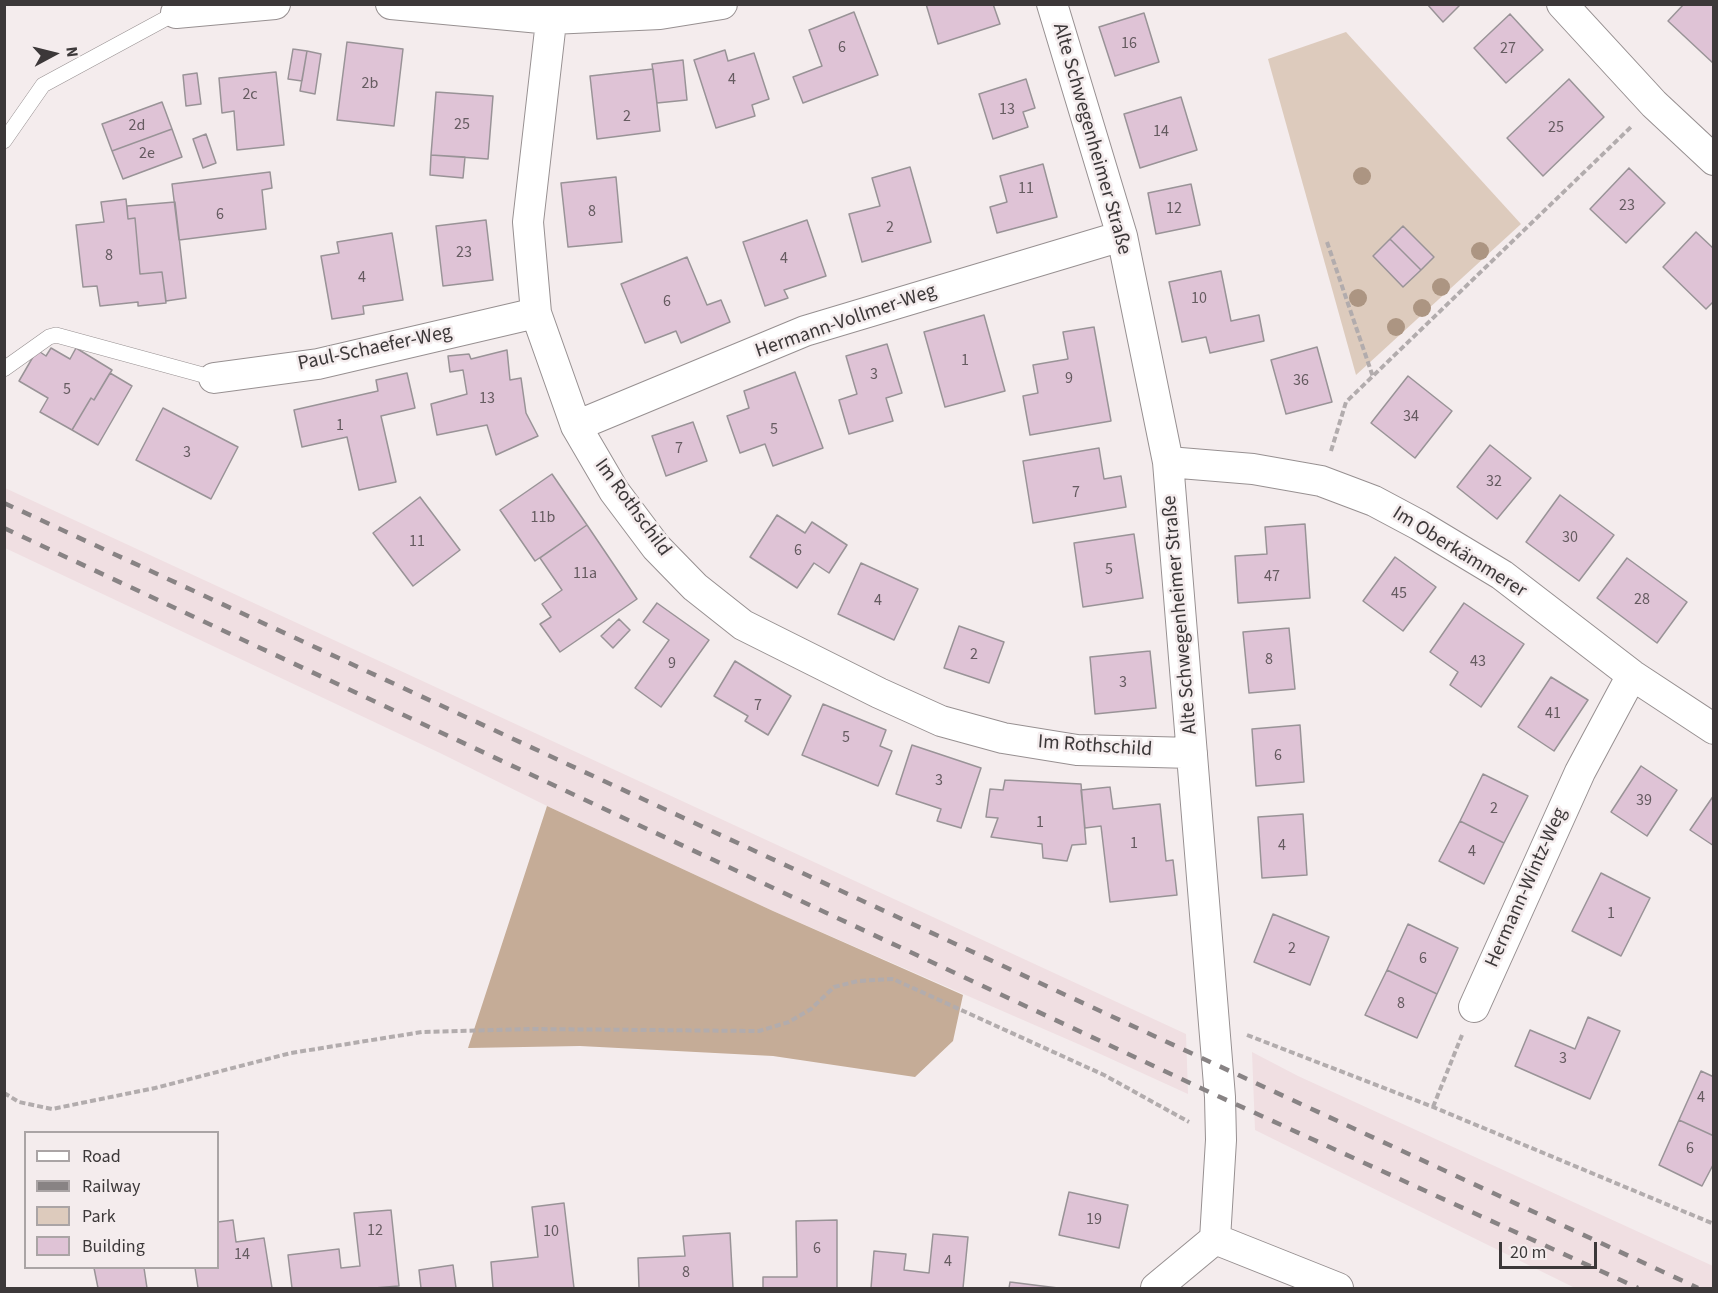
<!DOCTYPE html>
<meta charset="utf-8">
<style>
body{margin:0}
#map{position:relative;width:1718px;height:1293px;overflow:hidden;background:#f4eced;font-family:"Source Sans 3",sans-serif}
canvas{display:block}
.frame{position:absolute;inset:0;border:6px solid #3c3839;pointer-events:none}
.legend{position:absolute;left:24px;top:1131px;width:195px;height:138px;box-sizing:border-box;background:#f4eced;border:2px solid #aaa4a5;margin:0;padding:8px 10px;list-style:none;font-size:18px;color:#3c3839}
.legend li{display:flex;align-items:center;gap:12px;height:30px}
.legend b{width:30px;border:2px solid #aaa4a5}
.north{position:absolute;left:24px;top:24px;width:60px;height:60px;-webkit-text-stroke:4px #f4eced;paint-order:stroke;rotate:83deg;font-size:16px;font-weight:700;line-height:24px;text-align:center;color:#3c3839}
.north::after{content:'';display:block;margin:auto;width:21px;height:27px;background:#3c3839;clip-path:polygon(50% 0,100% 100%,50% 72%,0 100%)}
.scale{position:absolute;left:1499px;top:1242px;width:98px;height:27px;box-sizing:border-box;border:3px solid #3c3839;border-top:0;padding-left:8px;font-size:18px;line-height:21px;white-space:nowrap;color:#3c3839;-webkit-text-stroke:4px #f4eced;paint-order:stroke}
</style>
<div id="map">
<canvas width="1718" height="1293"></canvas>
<div class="frame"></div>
<ul class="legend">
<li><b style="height:8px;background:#fff"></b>Road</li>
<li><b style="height:8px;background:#888384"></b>Railway</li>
<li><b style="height:16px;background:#ddcbbd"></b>Park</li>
<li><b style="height:16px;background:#dfc3d6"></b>Building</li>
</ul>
<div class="north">N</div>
<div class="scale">20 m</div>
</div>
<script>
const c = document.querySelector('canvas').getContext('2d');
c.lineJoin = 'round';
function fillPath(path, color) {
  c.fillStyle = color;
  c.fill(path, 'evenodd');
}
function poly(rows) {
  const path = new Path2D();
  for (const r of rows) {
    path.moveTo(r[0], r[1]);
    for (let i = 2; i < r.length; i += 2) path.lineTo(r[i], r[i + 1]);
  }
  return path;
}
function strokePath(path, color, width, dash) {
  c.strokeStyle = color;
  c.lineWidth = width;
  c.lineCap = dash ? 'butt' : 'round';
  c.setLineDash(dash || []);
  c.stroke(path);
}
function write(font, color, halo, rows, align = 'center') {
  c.font = font + ' "Source Sans 3",sans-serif';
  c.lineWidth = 5;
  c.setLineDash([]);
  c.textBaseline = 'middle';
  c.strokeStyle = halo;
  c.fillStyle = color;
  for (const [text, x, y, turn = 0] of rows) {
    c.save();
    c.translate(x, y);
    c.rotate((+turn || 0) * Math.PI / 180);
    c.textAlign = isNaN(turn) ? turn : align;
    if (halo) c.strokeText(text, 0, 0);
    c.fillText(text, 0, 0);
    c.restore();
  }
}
const built = poly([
 [5,488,1186,1034,1188,1094,1085,1047,773,911,547,806,440,753,5,548],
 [1252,1052,1298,1076,1713,1266,1713,1288,1575,1288,1255,1130]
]);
const green = poly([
 [1346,32,1521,224,1356,375,1268,59]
]);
const forest = poly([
 [547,806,773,911,963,995,953,1041,915,1077,773,1056,580,1046,468,1048]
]);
const building = poly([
 [926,4,993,4,1000,24,938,44,926,4],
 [1427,4,1461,4,1443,22,1427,4],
 [1684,4,1714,4,1714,64,1668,21,1684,4],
 [854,12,878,75,803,103,793,77,822,66,809,30,854,12],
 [1144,13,1159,62,1115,76,1099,27,1144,13],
 [1510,14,1543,50,1506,83,1474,48,1510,14],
 [347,42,403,49,394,126,337,120,347,42],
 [293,49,307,51,302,81,288,79,293,49],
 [725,50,728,61,754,53,769,99,752,105,755,116,716,128,694,60,725,50],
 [307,51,321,54,315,94,300,91,307,51],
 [683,60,687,100,657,103,652,64,683,60],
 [653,69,660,131,597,139,590,76,653,69],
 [276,72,284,145,237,150,234,111,222,113,219,78,276,72],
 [197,73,201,104,186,106,183,75,197,73],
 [1026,79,1035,108,1023,112,1028,127,993,139,979,94,1026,79],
 [1569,79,1604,117,1543,176,1507,138,1569,79],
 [436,92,493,96,488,159,431,155,436,92],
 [1181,97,1197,150,1140,168,1124,114,1181,97],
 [162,102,172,129,112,151,102,124,162,102],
 [172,129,182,157,123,179,112,151,172,129],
 [206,134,216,163,203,168,193,139,206,134],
 [431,155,465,157,463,178,430,175,431,155],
 [1043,164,1057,217,997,233,990,207,1007,202,1000,176,1043,164],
 [910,167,931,242,862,262,849,214,880,206,872,178,910,167],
 [1629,168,1665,203,1626,243,1590,209,1629,168],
 [270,172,272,188,262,190,266,229,179,240,172,184,270,172],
 [616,177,622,242,568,247,561,183,616,177],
 [1191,184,1200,225,1156,234,1148,193,1191,184],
 [126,199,128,219,135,218,140,274,162,272,166,303,138,306,138,302,100,306,97,286,83,287,76,225,104,222,101,202,126,199],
 [175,202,186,298,166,301,162,272,140,274,135,218,128,219,127,206,175,202],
 [486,220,493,280,443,286,436,226,486,220],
 [807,220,826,276,784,290,788,298,765,306,743,242,807,220],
 [1403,226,1434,257,1421,270,1390,239,1403,226],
 [1696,232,1714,249,1714,301,1706,309,1663,267,1696,232],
 [392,233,403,300,363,306,364,314,332,319,321,256,339,253,337,242,392,233],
 [1390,239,1421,270,1403,287,1373,256,1390,239],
 [687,257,707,305,721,300,730,322,681,343,676,331,645,343,621,284,687,257],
 [1221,271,1231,321,1259,315,1264,341,1210,353,1206,337,1182,342,1169,282,1221,271],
 [984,315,1005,391,945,407,924,332,984,315],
 [1094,327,1111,421,1030,435,1023,396,1038,393,1033,365,1068,359,1063,332,1094,327],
 [887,344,902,393,886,398,893,421,849,434,839,400,857,394,846,356,887,344],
 [1317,347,1332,402,1286,414,1271,360,1317,347],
 [51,348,70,359,76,348,112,370,94,400,91,398,72,430,40,412,48,398,19,381,37,350,46,356,51,348],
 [507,350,510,380,521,378,526,413,538,436,496,455,487,425,437,435,431,404,467,394,463,370,450,372,448,356,469,354,471,359,507,350],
 [795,372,823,448,773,466,765,444,740,453,727,416,749,408,744,391,795,372],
 [110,373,132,386,98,445,72,430,91,398,94,400,110,373],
 [407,373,415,408,381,416,396,482,359,490,347,437,302,447,294,410,378,391,376,380,407,373],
 [1408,376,1452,411,1415,458,1371,423,1408,376],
 [163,408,238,447,211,499,136,460,163,408],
 [693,422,707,461,666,476,652,436,693,422],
 [1490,445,1531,478,1497,519,1457,487,1490,445],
 [1099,448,1104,479,1121,476,1126,507,1033,523,1023,461,1099,448],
 [552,474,587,525,535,561,500,510,552,474],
 [1560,495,1614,535,1579,581,1526,542,1560,495],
 [420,497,460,550,413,586,373,533,420,497],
 [777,515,805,533,812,522,847,545,829,573,814,563,797,588,750,557,777,515],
 [1305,524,1310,598,1238,603,1235,556,1267,554,1265,527,1305,524],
 [587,525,637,599,560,652,540,624,551,617,542,604,562,590,540,558,587,525],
 [1134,534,1143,598,1083,607,1074,543,1134,534],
 [1395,557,1436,587,1403,631,1363,601,1395,557],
 [1627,558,1687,602,1657,643,1597,598,1627,558],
 [861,563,918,589,894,640,838,614,861,563],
 [657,603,709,640,661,707,635,688,669,640,643,622,657,603],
 [1464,603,1524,644,1481,707,1450,685,1458,672,1430,652,1464,603],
 [619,619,630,630,613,648,601,636,619,619],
 [959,626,1004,642,989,683,944,668,959,626],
 [1289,628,1295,689,1249,693,1243,632,1289,628],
 [1150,651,1156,708,1095,714,1090,657,1150,651],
 [735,661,791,696,768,735,745,721,748,716,714,696,735,661],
 [1551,677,1588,700,1554,751,1518,727,1551,677],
 [823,704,886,730,880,746,892,751,878,786,802,755,823,704],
 [1300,725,1304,782,1256,786,1252,729,1300,725],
 [912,745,981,768,961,828,937,821,941,809,896,794,912,745],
 [1641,766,1677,790,1647,836,1611,812,1641,766],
 [1483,774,1528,796,1504,843,1460,821,1483,774],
 [1005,780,1081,784,1086,844,1072,845,1067,861,1043,858,1042,844,991,837,998,818,986,817,990,789,1003,790,1005,780],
 [1110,787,1113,809,1160,804,1166,861,1173,860,1177,895,1110,902,1101,826,1085,828,1081,790,1110,787],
 [1714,795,1714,846,1690,830,1714,795],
 [1303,814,1307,875,1262,878,1258,817,1303,814],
 [1460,821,1504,843,1484,884,1439,861,1460,821],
 [1601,873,1650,898,1621,956,1572,931,1601,873],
 [1273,914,1329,937,1310,985,1254,962,1273,914],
 [1408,924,1458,948,1437,994,1387,970,1408,924],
 [1387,970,1437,994,1417,1038,1365,1015,1387,970],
 [1588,1017,1620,1031,1590,1099,1515,1066,1530,1030,1575,1049,1588,1017],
 [1701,1071,1714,1077,1714,1136,1679,1120,1701,1071],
 [1679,1120,1714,1136,1714,1163,1702,1186,1659,1165,1679,1120],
 [1069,1192,1128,1205,1119,1248,1059,1235,1069,1192],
 [564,1203,574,1288,493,1288,491,1262,538,1257,532,1207,564,1203],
 [391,1210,399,1286,374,1288,292,1288,288,1255,339,1249,341,1268,360,1266,354,1213,391,1210],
 [233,1220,236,1242,264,1238,272,1288,198,1288,195,1268,218,1268,218,1222,233,1220],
 [837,1220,837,1288,763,1288,763,1277,797,1277,796,1221,837,1220],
 [730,1233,733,1288,639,1288,638,1258,685,1256,683,1236,730,1233],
 [933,1234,968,1237,963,1288,871,1288,874,1251,906,1254,904,1270,929,1273,933,1234],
 [453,1265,456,1288,421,1288,419,1270,453,1265],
 [94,1268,144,1268,147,1288,98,1288,94,1268],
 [1010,1282,1058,1288,1009,1288,1010,1282]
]);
const path = poly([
 [1327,242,1373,377],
 [1331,451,1346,402,1632,126],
 [1247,1035,1433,1107,1714,1224],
 [4,1093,19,1102,52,1109,155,1088,291,1053,422,1032,531,1029,759,1031,789,1022,811,1009,834,987,858,981,893,979,1104,1075,1189,1122],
 [1433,1107,1462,1035]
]);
const service = poly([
 [4,141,43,85,176,13],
 [4,369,49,337,56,335,214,378]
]);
const minor = poly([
 [391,4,551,19,660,14,722,4],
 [553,4,528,222,536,313,576,426,614,491,656,547,695,587,743,625,879,693,941,721,1003,738,1077,750,1192,753],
 [1052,4,1122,236,1168,462,1220,1097,1221,1140,1215,1239],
 [1562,4,1654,104,1714,160],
 [176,13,275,4],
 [214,378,318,364,536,313],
 [576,426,805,331,1122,236],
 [1168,462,1253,469,1321,481,1374,501,1419,525,1502,575,1632,675,1714,729],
 [1474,1007,1580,772,1632,675],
 [1215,1239,1338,1288],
 [1156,1288,1215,1239]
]);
const rail = poly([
 [4,503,1698,1288],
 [4,528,1220,1097,1638,1288]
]);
const trees = [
 [1362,176],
 [1480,251],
 [1441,287],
 [1358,298],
 [1422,308],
 [1396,327]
];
const numberNames = [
 ["16",1129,44],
 ["6",842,48],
 ["27",1508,49],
 ["4",732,80],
 ["2b",370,84],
 ["2c",250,95],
 ["13",1007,110],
 ["2",627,117],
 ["25",462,125],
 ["2d",137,126],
 ["25",1556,128],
 ["14",1161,132],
 ["2e",147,154],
 ["11",1026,189],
 ["23",1627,206],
 ["12",1174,209],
 ["8",592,212],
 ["6",220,215],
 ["2",890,228],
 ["23",464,253],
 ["8",109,256],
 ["4",784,259],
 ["4",362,278],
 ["10",1199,299],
 ["6",667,302],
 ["1",965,361],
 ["3",874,375],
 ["9",1069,379],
 ["36",1301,381],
 ["5",67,390],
 ["13",487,399],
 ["34",1411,417],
 ["1",340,426],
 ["5",774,430],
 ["7",679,449],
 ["3",187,453],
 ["32",1494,482],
 ["7",1076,493],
 ["11b",543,518],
 ["30",1570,538],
 ["11",417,542],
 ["6",798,551],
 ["5",1109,570],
 ["11a",585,574],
 ["47",1272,577],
 ["45",1399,594],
 ["28",1642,600],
 ["4",878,601],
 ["2",974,655],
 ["8",1269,660],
 ["43",1478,662],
 ["9",672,664],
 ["3",1123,683],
 ["7",758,706],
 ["41",1553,714],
 ["5",846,738],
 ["6",1278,756],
 ["3",939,781],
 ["39",1644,801],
 ["2",1494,809],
 ["1",1040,823],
 ["1",1134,844],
 ["4",1282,846],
 ["4",1472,852],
 ["1",1611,914],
 ["2",1292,949],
 ["6",1423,959],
 ["8",1401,1004],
 ["3",1563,1059],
 ["4",1701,1098],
 ["6",1690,1149],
 ["19",1094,1220],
 ["12",375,1231],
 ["10",551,1232],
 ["6",817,1249],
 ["14",242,1255],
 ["4",948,1262],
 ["8",686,1273]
];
const streetNames = [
 ["Alte Schwegenheimer Straße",1091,139,74],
 ["Hermann-Vollmer-Weg",846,322,-19],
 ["Paul-Schaefer-Weg",375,349,-12],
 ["Im Rothschild",632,508,54],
 ["Im Oberkämmerer",1459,553,32],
 ["Alte Schwegenheimer Straße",1181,615,-95],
 ["Im Rothschild",1095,747,4],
 ["Hermann-Wintz-Weg",1527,888,-66]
];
fillPath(built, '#f0dfe2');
fillPath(green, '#ddcbbd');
fillPath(forest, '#c5ac97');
fillPath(building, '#dfc3d6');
strokePath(building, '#999397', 1.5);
strokePath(service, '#979091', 16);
strokePath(minor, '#979091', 32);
strokePath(path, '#b2acad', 4, [6, 3]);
strokePath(service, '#fff', 15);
strokePath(minor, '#fff', 30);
strokePath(rail, '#888384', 4.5, [10, 10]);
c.fillStyle = '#ac9582';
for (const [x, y] of trees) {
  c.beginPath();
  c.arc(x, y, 9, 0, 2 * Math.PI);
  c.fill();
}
write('16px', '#655b60', null, numberNames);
write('20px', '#3c3839', '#f4eced', streetNames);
</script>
